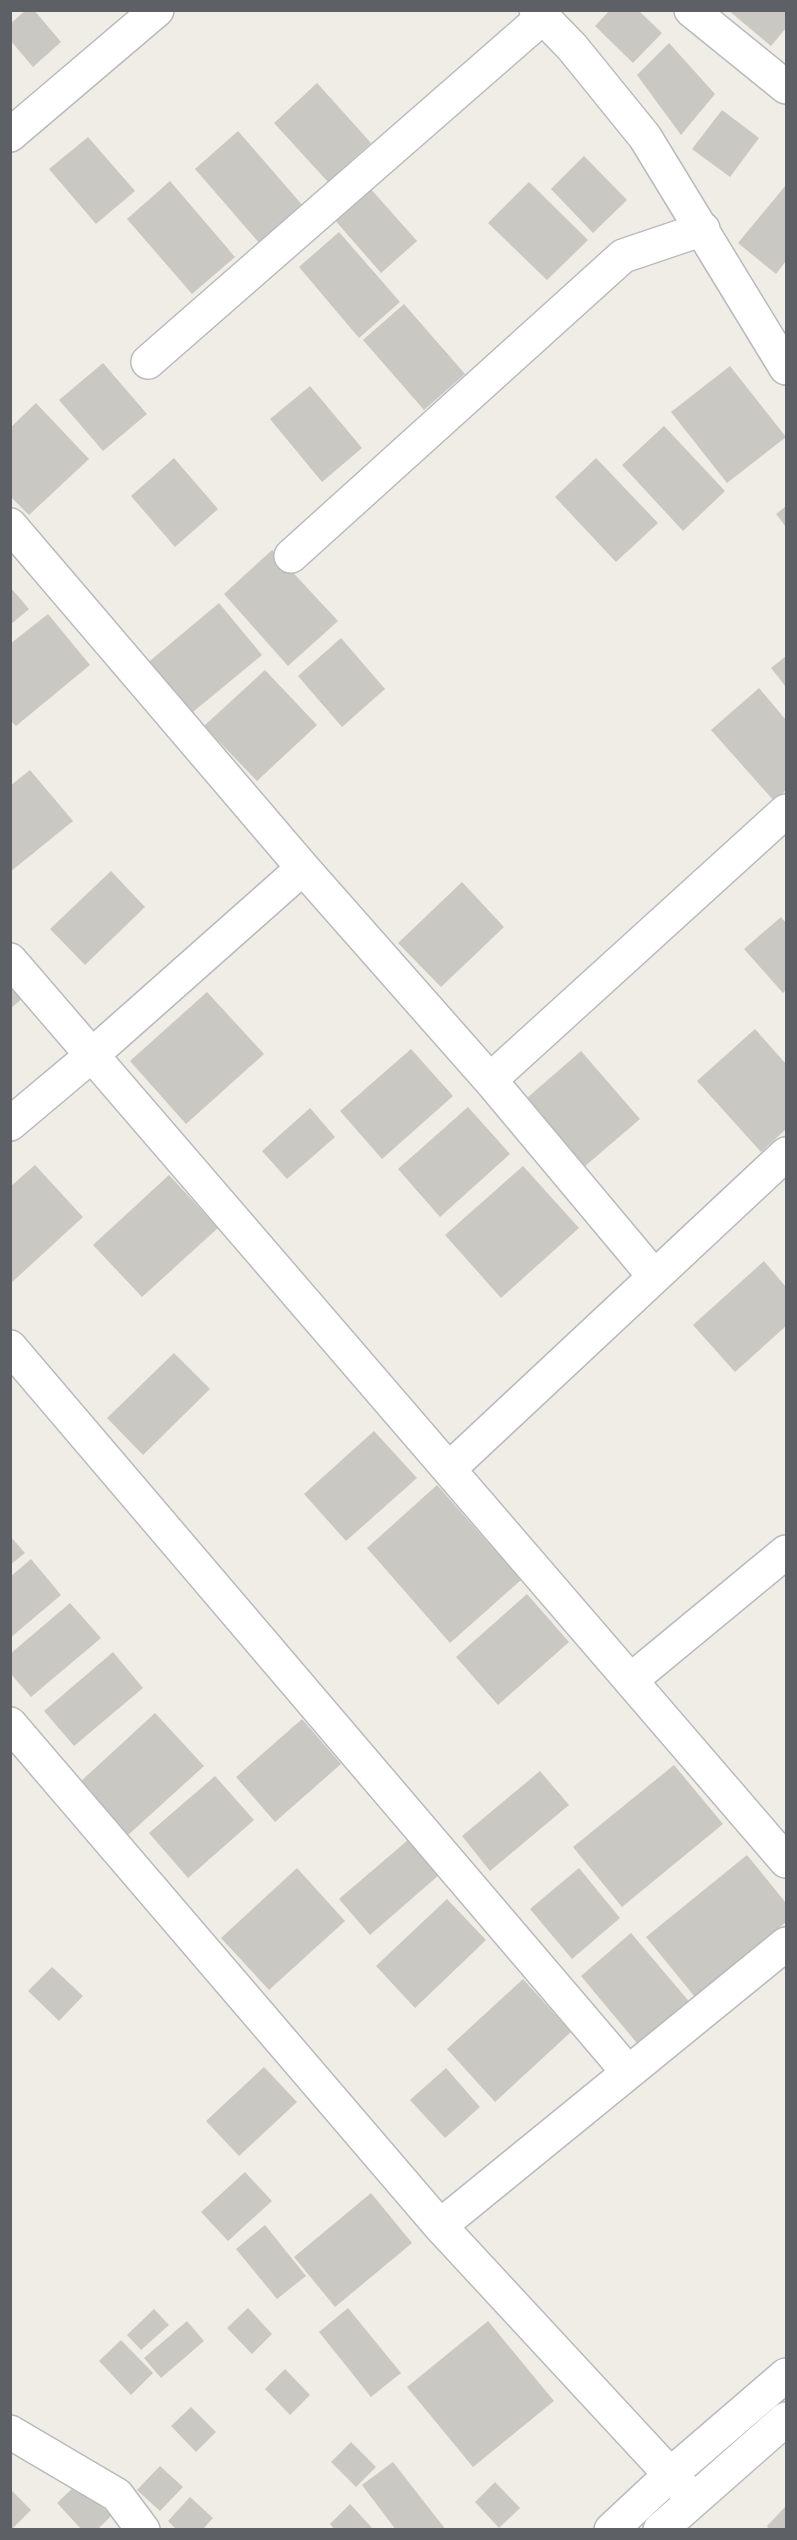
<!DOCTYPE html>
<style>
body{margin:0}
#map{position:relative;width:797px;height:2540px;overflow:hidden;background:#efede5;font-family:Commissioner,sans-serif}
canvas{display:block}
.frame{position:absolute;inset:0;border:12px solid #5d6065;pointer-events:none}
</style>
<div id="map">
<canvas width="797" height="2540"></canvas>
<div class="frame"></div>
</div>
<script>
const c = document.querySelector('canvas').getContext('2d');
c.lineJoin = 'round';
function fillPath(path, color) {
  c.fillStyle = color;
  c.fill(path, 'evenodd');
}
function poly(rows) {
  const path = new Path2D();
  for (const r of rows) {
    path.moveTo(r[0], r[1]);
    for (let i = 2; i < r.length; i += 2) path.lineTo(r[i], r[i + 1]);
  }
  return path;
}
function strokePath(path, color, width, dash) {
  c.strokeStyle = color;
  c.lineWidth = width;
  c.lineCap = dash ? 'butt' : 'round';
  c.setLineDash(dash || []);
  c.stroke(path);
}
const building = poly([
 [26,10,34,10,61,42,33,67,10,40,10,24],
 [610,10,638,10,662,33,633,63,595,26],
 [728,10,786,10,786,28,771,46],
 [669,43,715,94,681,135,637,75],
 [317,83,371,143,328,182,274,123],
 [722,110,759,138,730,177,692,149],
 [238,131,304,207,261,245,195,169],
 [88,137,135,191,96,224,49,169],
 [584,156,627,200,593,233,551,189],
 [170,181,235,257,192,294,127,219],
 [529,182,588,240,547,280,488,223],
 [786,185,786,261,776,274,738,243],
 [369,187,417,241,381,273,333,218],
 [339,232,400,302,359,338,299,267],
 [404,304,465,374,424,410,363,340],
 [103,363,147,414,103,451,59,400],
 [730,366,786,437,727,483,671,412],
 [310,386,362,448,322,482,270,419],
 [36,403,89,459,29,515,10,496,10,428],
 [664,426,725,491,683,531,622,465],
 [174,458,218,509,175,547,131,496],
 [596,458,658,523,616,562,555,497],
 [786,506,786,527,776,514],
 [272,550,338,621,288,666,224,594],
 [10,587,29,609,10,625],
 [219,603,262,655,188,716,145,665],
 [48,614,90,665,16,726,10,720,10,644],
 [341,638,385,689,342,727,298,676],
 [786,656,786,687,771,668],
 [265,670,317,725,257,781,204,726],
 [759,688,786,720,786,790,774,801,711,730],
 [30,770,73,821,10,872,10,786],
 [111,871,145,907,85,965,50,929],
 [462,882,504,927,441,987,398,943],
 [781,917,786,923,786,990,783,993,744,949],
 [10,981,24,997,10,1009],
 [207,992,264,1054,186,1124,130,1061],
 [755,1029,786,1064,786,1129,761,1152,697,1081],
 [411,1049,453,1096,382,1159,340,1111],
 [581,1051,640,1119,577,1173,519,1105],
 [468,1107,510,1154,440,1217,398,1169],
 [310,1108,335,1137,287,1179,262,1151],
 [35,1165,83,1217,10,1284,10,1187],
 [523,1166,579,1228,501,1298,445,1235],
 [169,1175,218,1228,142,1297,93,1245],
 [764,1261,786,1287,786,1326,735,1372,693,1325],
 [174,1353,210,1389,143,1455,107,1418],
 [374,1431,417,1478,346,1541,304,1494],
 [437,1485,521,1580,450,1643,367,1548],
 [10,1536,25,1553,10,1565],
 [31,1559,61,1595,10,1638,10,1577],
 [527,1594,569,1642,498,1705,456,1657],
 [70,1603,101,1638,31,1697,10,1673,10,1654],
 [113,1652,143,1688,74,1746,44,1711],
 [155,1713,204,1766,127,1836,79,1783],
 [302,1719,341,1764,275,1822,236,1777],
 [674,1765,723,1824,622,1907,573,1847],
 [540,1771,569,1805,490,1871,462,1836],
 [215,1776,254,1820,188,1878,149,1833],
 [408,1840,439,1875,370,1935,339,1899],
 [747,1855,786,1903,786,1922,695,1997,646,1937],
 [297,1868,345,1921,269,1990,221,1938],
 [579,1868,620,1918,572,1959,530,1909],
 [447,1899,486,1940,415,2008,376,1966],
 [631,1933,692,2005,641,2048,581,1976],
 [52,1967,83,1996,59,2021,28,1991],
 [523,1979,571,2032,495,2102,447,2049],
 [264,2067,297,2102,239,2156,206,2121],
 [446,2068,480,2107,445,2138,410,2100],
 [245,2172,272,2201,228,2241,201,2212],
 [371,2193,412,2243,335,2307,294,2257],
 [265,2225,306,2276,277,2299,236,2249],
 [248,2308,272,2334,252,2354,227,2328],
 [348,2308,401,2373,371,2397,319,2332],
 [154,2309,169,2325,141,2350,127,2335],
 [187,2321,204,2341,161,2378,144,2358],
 [488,2321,554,2401,473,2467,407,2387],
 [121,2340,153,2373,131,2395,99,2361],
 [285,2369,310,2395,290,2415,265,2389],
 [191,2407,216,2432,196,2452,171,2426],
 [351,2442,376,2467,356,2487,331,2462],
 [393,2462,446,2530,396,2530,362,2485],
 [160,2466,183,2487,160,2511,137,2490],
 [79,2482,111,2516,97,2530,82,2530,57,2503],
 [495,2482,520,2508,499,2528,475,2502],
 [10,2489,31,2510,11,2530,10,2530],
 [190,2497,213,2518,202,2530,177,2530,168,2521],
 [350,2504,374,2530,335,2530,330,2524],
 [786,2506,786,2530,769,2530,767,2526]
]);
const minor = poly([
 [536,10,572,47,645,137,786,368],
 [691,10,786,87],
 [10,135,157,10],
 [148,362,543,17],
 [10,525,303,868,92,1055,10,1124],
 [291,556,623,256,703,229],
 [303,868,490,1080,654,1276],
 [10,960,786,1861],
 [490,1080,786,811],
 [10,1347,628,2072],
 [449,1469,786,1154],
 [631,1680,786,1552],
 [10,1724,440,2226],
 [10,2432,117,2495,143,2530],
 [693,2499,440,2226,786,1944]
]);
const secondary = poly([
 [611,2530,672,2473,786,2375],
 [660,2530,786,2419]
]);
fillPath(building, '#cac8c2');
strokePath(minor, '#b8babe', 36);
strokePath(secondary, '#b9bbc0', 36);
strokePath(minor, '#fff', 33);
strokePath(secondary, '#fff', 33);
</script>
